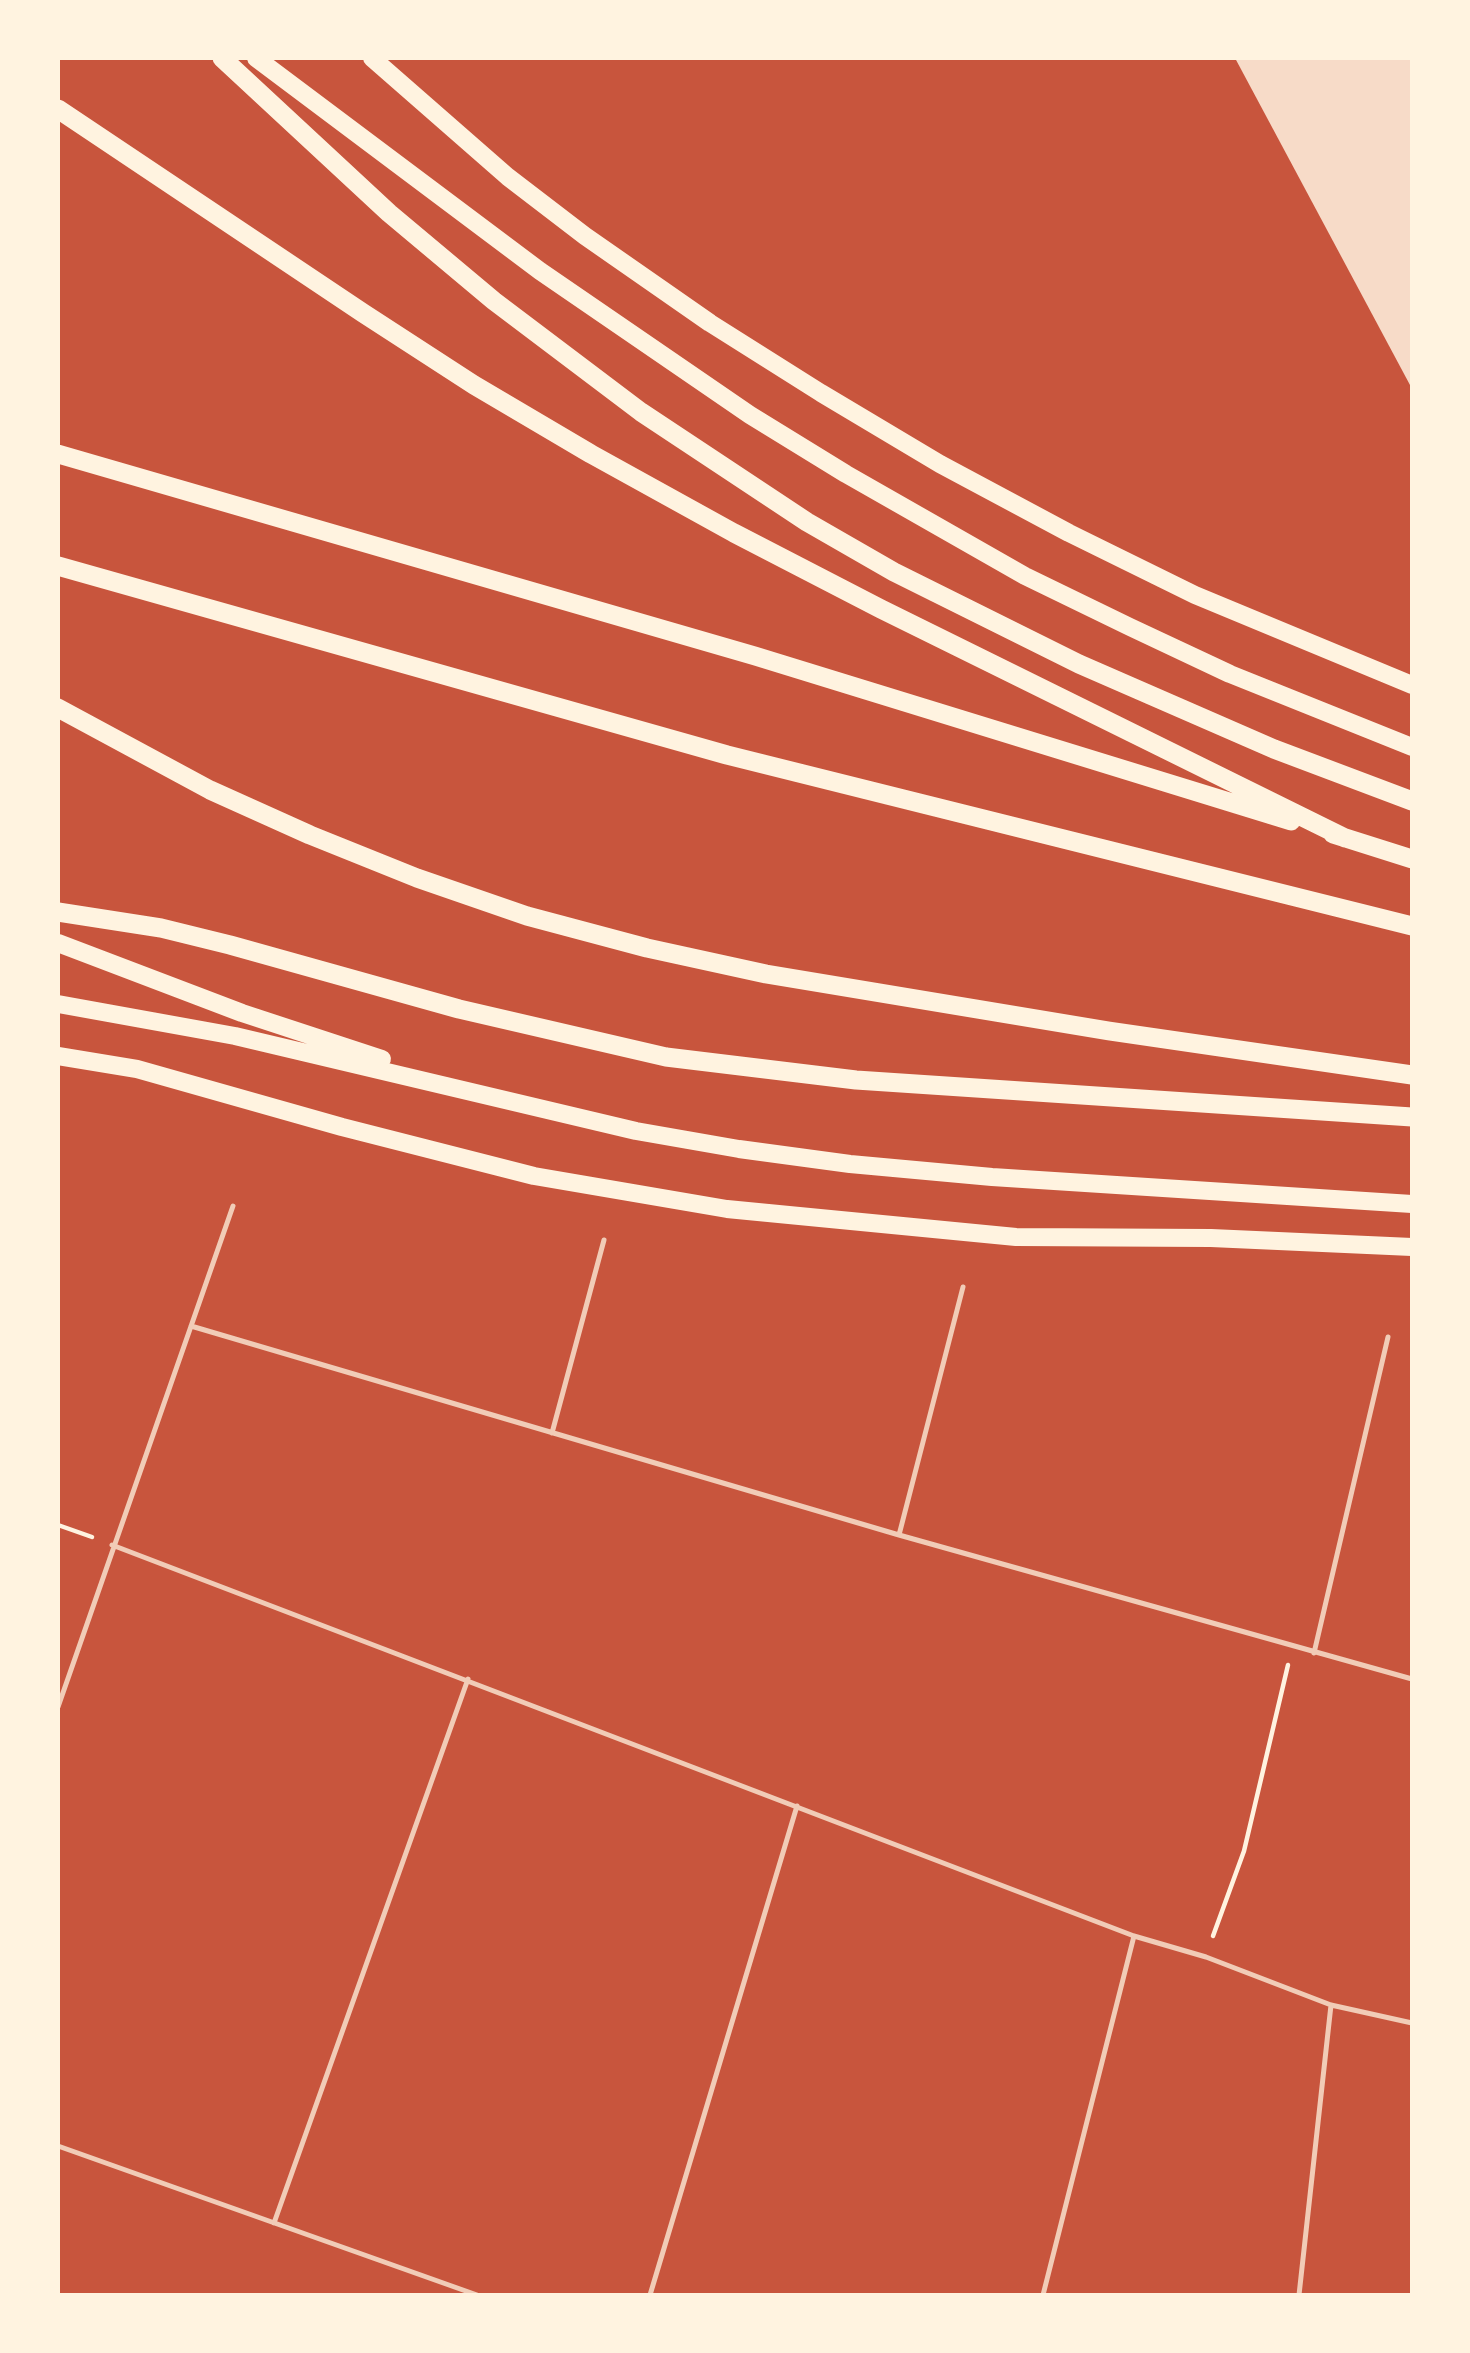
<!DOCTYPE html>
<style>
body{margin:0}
#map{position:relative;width:1470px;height:2353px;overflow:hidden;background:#c8553d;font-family:Quicksand,sans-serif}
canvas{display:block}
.frame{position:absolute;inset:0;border:60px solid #fff3e0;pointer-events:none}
</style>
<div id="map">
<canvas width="1470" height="2353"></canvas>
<div class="frame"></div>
</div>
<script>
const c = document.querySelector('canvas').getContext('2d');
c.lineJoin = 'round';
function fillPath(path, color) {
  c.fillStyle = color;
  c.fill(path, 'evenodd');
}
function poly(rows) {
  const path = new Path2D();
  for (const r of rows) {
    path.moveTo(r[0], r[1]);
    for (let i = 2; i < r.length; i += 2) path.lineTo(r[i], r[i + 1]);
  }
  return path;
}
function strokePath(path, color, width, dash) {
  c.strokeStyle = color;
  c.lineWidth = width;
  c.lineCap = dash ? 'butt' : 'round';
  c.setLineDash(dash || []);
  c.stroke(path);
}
const building = poly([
 [1235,58,1412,58,1410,385]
]);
const path = poly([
 [58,1525,92,1537],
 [1213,1936,1244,1851,1288,1665]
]);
const service = poly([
 [191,1326,899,1535,1412,1679],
 [552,1433,604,1240],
 [899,1535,963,1287],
 [112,1545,1134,1936,1206,1957,1331,2005,1412,2023],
 [1314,1653,1388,1337],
 [58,1707,233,1206],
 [58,2146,477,2295],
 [274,2223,468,1679],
 [650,2295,797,1806],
 [1043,2295,1134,1936],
 [1299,2295,1331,2005]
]);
const primary = poly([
 [256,58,540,271,750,415,846,474,1025,576,1130,627,1230,674,1412,747],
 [372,58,508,177,585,236,710,323,821,393,940,464,1069,533,1195,595,1412,685],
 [58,943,242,1013,382,1059],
 [58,1004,235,1036,636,1131,739,1149,850,1164,992,1177,1412,1204],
 [58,1056,137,1069,342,1127,534,1176,727,1209,1016,1237,1211,1238,1412,1247]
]);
const trunk = poly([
 [222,58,389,213,494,301,641,412,807,522,894,572,1079,664,1274,749,1412,801],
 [58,109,363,313,474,385,591,454,734,533,881,609,1345,838],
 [58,454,755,656,1291,821],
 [58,566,727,755,1412,926],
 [58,708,210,790,310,835,417,878,527,916,647,948,766,974,1109,1031,1412,1075],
 [1333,834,1412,859],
 [58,912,161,928,230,945,459,1009,666,1057,856,1080,1412,1117]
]);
fillPath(building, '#f7dbc8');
strokePath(path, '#fff3e0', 4.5);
strokePath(service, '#f1ccb7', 5);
strokePath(primary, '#fff3e0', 18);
strokePath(trunk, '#fff3e0', 19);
</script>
